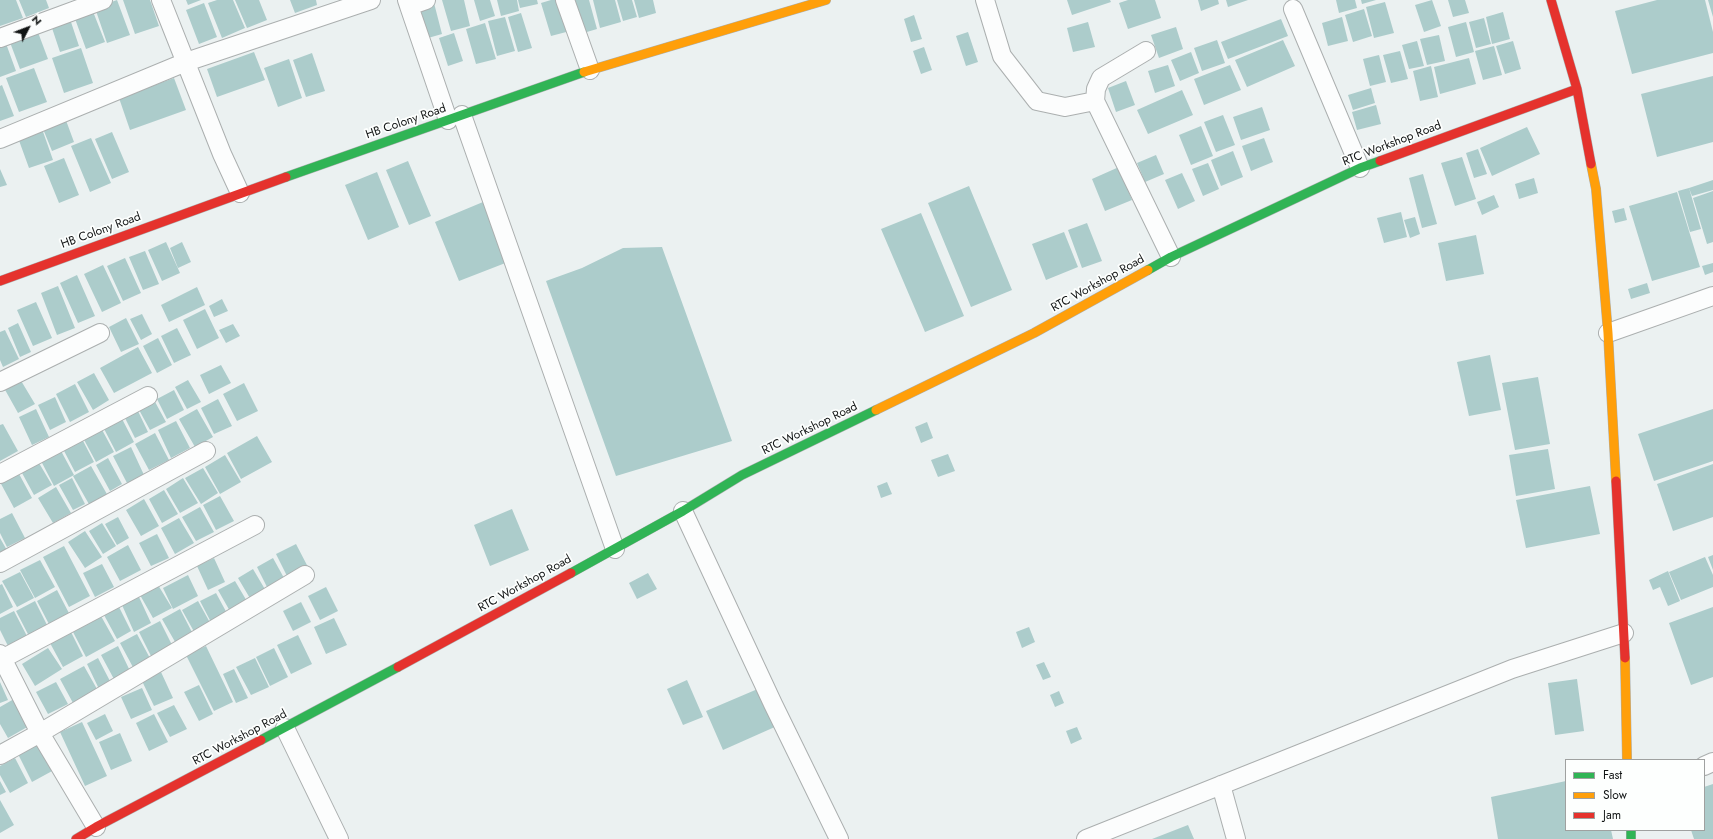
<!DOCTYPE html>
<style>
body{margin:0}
#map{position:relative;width:1713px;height:839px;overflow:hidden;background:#ebf1f1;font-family:Jost,sans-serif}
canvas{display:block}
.legend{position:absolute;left:1565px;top:759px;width:140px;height:72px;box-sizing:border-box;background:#fdfffe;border:1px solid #9fa1a0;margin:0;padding:5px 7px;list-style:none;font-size:12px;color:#111414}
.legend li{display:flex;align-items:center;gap:8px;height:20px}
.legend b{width:20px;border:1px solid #9fa1a0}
.north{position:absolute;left:8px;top:8px;width:40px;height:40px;-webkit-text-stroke:3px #fdfffe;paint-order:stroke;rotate:48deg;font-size:11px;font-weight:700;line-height:16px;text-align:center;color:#111414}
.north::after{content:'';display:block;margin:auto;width:14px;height:18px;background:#111414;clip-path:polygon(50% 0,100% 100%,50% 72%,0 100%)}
</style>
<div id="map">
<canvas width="1713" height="839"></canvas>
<ul class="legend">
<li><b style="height:5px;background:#30b455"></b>Fast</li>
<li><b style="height:5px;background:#ff9f0a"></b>Slow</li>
<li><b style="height:5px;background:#e5322d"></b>Jam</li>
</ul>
<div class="north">N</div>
</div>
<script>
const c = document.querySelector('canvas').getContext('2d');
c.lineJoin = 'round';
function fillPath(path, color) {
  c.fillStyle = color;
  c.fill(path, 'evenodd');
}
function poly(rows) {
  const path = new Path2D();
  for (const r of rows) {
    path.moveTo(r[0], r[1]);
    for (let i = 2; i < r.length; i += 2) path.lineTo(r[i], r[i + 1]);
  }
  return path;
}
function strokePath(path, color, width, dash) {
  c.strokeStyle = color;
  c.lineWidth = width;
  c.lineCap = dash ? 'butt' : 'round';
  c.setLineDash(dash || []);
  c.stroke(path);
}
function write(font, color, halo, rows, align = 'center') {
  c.font = font + ' Jost,sans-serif';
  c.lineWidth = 3.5;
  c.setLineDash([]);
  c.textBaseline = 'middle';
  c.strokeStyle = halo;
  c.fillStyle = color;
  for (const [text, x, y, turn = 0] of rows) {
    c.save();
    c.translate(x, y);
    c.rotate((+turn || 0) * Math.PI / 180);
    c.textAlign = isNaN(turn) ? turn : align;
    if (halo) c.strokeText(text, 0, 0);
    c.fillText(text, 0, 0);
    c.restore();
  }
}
const building = poly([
 [0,0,16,0,23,18,0,26],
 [19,0,46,0,49,8,26,17],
 [117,0,130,35,107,43,95,8],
 [123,0,150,0,159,26,135,34],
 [186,0,201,0,188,5],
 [217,0,233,0,245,28,222,38,208,3],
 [235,0,259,0,267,20,247,28],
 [290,0,316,0,317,5,295,13],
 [442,0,464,0,470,26,451,31],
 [474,0,490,0,495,16,480,21],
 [497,0,517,0,519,11,501,16],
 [518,0,537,0,538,4,520,8],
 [551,0,561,0,570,31,551,36,541,3],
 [571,0,589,0,597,29,580,34],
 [593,0,615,0,621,22,600,28],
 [617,0,632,0,637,17,623,21],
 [634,0,653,0,656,13,639,18],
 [1067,0,1110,0,1111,2,1072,15],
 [1128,0,1155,0,1161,18,1128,29,1119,3],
 [1198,0,1218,0,1219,4,1201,11],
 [1226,0,1248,0,1228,7],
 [1336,0,1355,0,1357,8,1339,13],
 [1361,0,1376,0,1362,4],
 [1432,0,1441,26,1424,32,1415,5],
 [1448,0,1465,0,1469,13,1453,17],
 [1657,0,1705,0,1713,32,1713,53,1632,74,1615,11],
 [1708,0,1713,0,1713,17],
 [1385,2,1394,33,1374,38,1366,7],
 [204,3,217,37,199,44,186,10],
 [434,3,442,34,428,38,420,7],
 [92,9,105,42,86,49,74,16],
 [1364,9,1372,36,1353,42,1345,15],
 [1503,12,1510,39,1492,44,1486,17],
 [521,13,532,48,518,52,508,17],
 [914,15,922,39,911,42,904,19],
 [505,17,515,51,497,56,488,21],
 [1342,17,1348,41,1328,46,1322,23],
 [1484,18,1491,44,1476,48,1469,22],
 [70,19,79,46,60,52,51,25],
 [1281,19,1288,36,1228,59,1221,42],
 [1088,22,1095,47,1073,52,1067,28],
 [1466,22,1474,52,1456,57,1448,27],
 [485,23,496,59,476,64,466,29],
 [36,27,48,59,20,69,8,37],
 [1176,27,1183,49,1159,58,1151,35],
 [968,32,978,62,966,66,956,36],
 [454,33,463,61,448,66,439,38],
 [1439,35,1445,61,1427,65,1420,39],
 [4,38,16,71,0,77,0,39],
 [1217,40,1225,63,1202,71,1194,48],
 [1283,40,1295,66,1247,87,1235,60],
 [1417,41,1424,66,1409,69,1402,45],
 [1513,41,1521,69,1505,74,1496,46],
 [1494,46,1502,75,1483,80,1475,51],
 [924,47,932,70,921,74,913,51],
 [81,48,93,83,64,93,52,58],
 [1400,51,1408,79,1391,83,1383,55],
 [254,52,265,80,217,97,207,69],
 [1191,52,1199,73,1180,81,1171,60],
 [312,53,325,91,306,97,293,60],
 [1379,55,1386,82,1370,86,1363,59],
 [1469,58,1476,84,1440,94,1434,67],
 [289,59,302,98,278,107,264,68],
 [1168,65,1175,86,1155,93,1148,71],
 [1230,65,1241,90,1204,105,1194,79],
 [1431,66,1438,97,1420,101,1413,71],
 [34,68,47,102,19,112,6,78],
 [1713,76,1713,142,1657,157,1641,94],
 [174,78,186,110,130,130,119,98],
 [1126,81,1135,105,1116,112,1108,88],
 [2,85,14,116,0,121,0,86],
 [1371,88,1375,103,1353,110,1348,95],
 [1182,90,1193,115,1148,134,1137,110],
 [1376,105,1381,124,1357,130,1352,112],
 [1262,107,1270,130,1241,140,1233,117],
 [64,115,74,142,52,151,41,124],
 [1223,115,1235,145,1216,152,1204,122],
 [41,126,53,160,29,168,17,135],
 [1201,126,1213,156,1191,165,1179,135],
 [1527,127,1540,154,1492,176,1480,148],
 [112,132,129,172,112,179,95,139],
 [91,138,111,183,90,192,71,146],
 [1264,138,1273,162,1251,171,1242,146],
 [1478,149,1487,174,1474,178,1466,153],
 [1233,151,1243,177,1221,186,1211,160],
 [1156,155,1164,174,1145,182,1137,163],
 [1462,157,1476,199,1455,206,1441,163],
 [64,158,79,195,59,203,44,166],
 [408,161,431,216,409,225,386,170],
 [1208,163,1219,189,1203,196,1192,169],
 [1119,167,1132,200,1105,211,1092,179],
 [0,169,7,185,0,187],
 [377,172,399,227,368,240,345,185],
 [1182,173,1195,201,1178,209,1165,180],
 [1423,174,1437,224,1422,228,1409,178],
 [1534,178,1538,193,1519,199,1515,184],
 [1713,180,1713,190,1692,196,1689,188],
 [969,186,1012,290,971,307,928,203],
 [1689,188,1701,229,1690,232,1678,191],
 [1713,191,1713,242,1707,244,1693,198],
 [1677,192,1700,267,1652,281,1629,206],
 [1494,195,1499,207,1482,215,1477,202],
 [483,202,508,262,459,281,435,222],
 [1624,208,1627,220,1615,223,1612,211],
 [1401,212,1407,237,1384,243,1377,218],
 [921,213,964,316,925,332,881,229],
 [1415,217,1420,234,1410,238,1404,220],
 [1087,223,1102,261,1082,268,1068,230],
 [1064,232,1078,267,1046,280,1032,244],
 [1476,235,1484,274,1446,281,1438,243],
 [166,242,180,273,162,281,148,250],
 [182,242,191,262,178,268,170,248],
 [662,247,732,441,616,476,546,281,582,268,623,248],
 [145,251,159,284,143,290,129,257],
 [125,258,141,293,123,301,107,266],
 [1713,263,1713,272,1705,275,1702,266],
 [103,265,121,303,102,312,84,274],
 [77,275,95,316,78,323,60,283],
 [1647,283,1650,293,1631,299,1628,289],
 [58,286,75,328,57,335,41,293],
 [197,287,205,305,169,322,161,305],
 [222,299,228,311,214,317,209,306],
 [36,302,52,338,33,346,17,310],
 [205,309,219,338,197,349,183,320],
 [142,314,152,334,141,340,130,319],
 [126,318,139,344,121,352,109,327],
 [18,323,31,352,20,357,8,328],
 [233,324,240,336,226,343,219,330],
 [177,328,191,355,174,363,161,336],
 [5,330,19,359,3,367,0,360,0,332],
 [158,338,172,365,157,373,143,346],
 [138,347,152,373,114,393,100,368],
 [1490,355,1501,410,1469,416,1457,362],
 [221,365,231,383,209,394,200,375],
 [94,373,109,400,93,410,77,382],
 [1538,377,1550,444,1515,450,1502,383],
 [20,379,35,404,18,413,4,388],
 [188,380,201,402,187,409,175,387],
 [244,383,258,411,237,421,223,394],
 [75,384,89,412,70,422,56,394],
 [174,390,184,410,167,419,157,399],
 [55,397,66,422,50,430,38,405],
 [218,399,232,426,214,434,201,408],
 [154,400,166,422,150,430,138,408],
 [36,409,49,437,32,445,19,417],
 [137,409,148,432,135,438,124,416],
 [197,409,213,437,195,447,179,419],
 [1713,409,1713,461,1654,481,1638,434],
 [120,415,134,442,116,452,102,425],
 [176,421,190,448,171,458,158,430],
 [927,422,933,438,921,443,915,427],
 [3,424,18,451,0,461,0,425],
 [100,426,114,452,96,462,82,436],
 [155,433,169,460,149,470,135,444],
 [257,436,272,462,241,479,227,453],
 [81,437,94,462,75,472,62,447],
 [131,447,144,475,127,483,113,456],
 [60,449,74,475,54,486,40,459],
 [1548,449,1555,489,1516,496,1509,455],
 [948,454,955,471,938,477,931,460],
 [225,455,241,482,220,494,205,467],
 [108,458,122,484,110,491,96,465],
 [39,463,52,485,34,495,22,473],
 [1713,464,1713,517,1673,531,1657,484],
 [91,466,108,496,90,506,73,476],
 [203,468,218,493,201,504,185,478],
 [18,472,32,498,14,508,0,482],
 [72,478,85,504,73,510,59,485],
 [183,478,198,503,180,513,166,489],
 [887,482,892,494,881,498,877,486],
 [1590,486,1600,534,1526,548,1516,500],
 [56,487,71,513,53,523,38,498],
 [164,490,178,514,162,523,149,499],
 [220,496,234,521,216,530,203,505],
 [144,499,159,526,141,536,126,510],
 [200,507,214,532,196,541,182,517],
 [512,509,529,550,490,566,474,525],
 [12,513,25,538,7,547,0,533,0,519],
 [118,517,129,538,117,545,105,524],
 [179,518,194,543,175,554,161,528],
 [102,523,116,546,103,554,89,531],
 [85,531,102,557,85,568,68,542],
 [157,534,169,558,151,566,139,543],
 [0,538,8,552,0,557],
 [296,544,309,569,289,580,276,554],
 [128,545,141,570,120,581,107,557],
 [64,546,90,596,69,607,43,557],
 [1713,555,1713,570,1708,557],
 [1705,557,1713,575,1713,587,1681,600,1669,572],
 [214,558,225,582,208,590,197,566],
 [273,558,284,578,267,587,257,567],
 [40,560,55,587,35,598,20,570],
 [102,564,114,587,95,597,83,573],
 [253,569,266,591,251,600,238,578],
 [1668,571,1680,601,1668,606,1660,587,1653,590,1649,580],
 [20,572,34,598,17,607,2,581],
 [648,573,657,589,637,599,629,583],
 [188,575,198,596,173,609,163,588],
 [235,581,248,603,231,613,218,590],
 [2,584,13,607,0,614,0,585],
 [158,585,172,608,153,618,140,595],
 [326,587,338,611,320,620,308,596],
 [57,590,71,617,51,628,37,601],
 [216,593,229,617,213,626,200,601],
 [139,597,151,623,134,632,122,605],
 [35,601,49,629,30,638,16,611],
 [198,601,213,628,197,637,182,610],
 [301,602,311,622,293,631,283,611],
 [119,607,131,631,117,639,104,615],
 [1713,607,1713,677,1691,685,1669,623],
 [180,609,195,638,178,647,162,619],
 [14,611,28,638,9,648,0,630,0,618],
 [101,616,115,641,86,657,73,632],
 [334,618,347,645,326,654,314,627],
 [160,621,174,649,153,660,139,632],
 [1029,627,1035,642,1022,648,1016,632],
 [71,632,83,656,63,667,50,643],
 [137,634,152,662,135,671,120,643],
 [298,635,312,664,291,674,277,645],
 [118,646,131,673,115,681,101,655],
 [206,646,233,702,214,711,186,655],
 [48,648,62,669,35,686,22,664],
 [274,648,288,677,270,686,256,657],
 [98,658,111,683,99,689,87,664],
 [255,658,269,687,251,695,236,667],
 [1044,662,1051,677,1043,680,1036,665],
 [84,666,97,689,73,703,60,679],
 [234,669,248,698,236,703,223,674],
 [161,672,173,698,154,706,142,681],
 [1577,679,1584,731,1555,735,1548,683],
 [687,680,703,717,683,725,667,689],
 [0,682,8,700,0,703],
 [56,682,68,704,48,714,36,692],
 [199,685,213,714,199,721,184,692],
 [142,688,152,710,131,719,121,697],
 [760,688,777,726,723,750,706,711],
 [1059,691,1064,703,1055,707,1050,695],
 [14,699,29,726,8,738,0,724,0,707],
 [174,705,187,729,170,737,157,713],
 [105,714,113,731,96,740,87,723],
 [154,714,168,742,149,751,136,723],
 [82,722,107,776,85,786,60,732],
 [1077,727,1082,739,1071,744,1066,731],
 [120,733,132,761,111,770,99,742],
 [39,741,54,770,32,782,17,752],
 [15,758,28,783,10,793,0,775,0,766],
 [0,781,6,792,0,795],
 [1566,781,1566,830,1611,830,1613,839,1498,839,1491,797],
 [1713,784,1713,839,1694,839,1691,830,1704,830,1704,787],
 [0,800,14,825,0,833],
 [1188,825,1194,839,1152,839]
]);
const street = poly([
 [161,0,222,154,240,193],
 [407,0,409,6,426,0],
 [565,0,590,70],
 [985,0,1002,56,1037,101,1065,107,1095,101],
 [409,6,448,120],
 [1293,9,1360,168],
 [0,38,103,0],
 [1146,51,1101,78,1096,89,1095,101,1171,257],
 [462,115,615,549],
 [0,139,186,62,371,0],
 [1608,333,1713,296],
 [0,382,100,333],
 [0,474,148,396],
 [683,511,773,704,839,839],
 [0,563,206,451],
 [0,654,40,733,96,827],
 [0,660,255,525],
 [285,728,339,839],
 [0,755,40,733,305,575],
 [1704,766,1713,762],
 [1221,785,1236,839],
 [1086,839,1512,669,1624,633]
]);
const fast = poly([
 [286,177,584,72],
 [1148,270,1171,257,1360,168,1380,161],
 [571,573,683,511,742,475,876,410],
 [261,740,398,667],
 [1631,830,1631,839]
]);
const slow = poly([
 [584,72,826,0],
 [1591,164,1596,189,1608,333,1616,481],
 [876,410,1034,333,1148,270],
 [1625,658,1627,760]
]);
const jam = poly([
 [1551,0,1577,89,1591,164],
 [1380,161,1577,89],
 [0,281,286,177],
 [1616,481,1625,658],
 [398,667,571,573],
 [76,839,96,827,261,740]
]);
const streetNames = [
 ["HB Colony Road",406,122,-19],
 ["RTC Workshop Road",1392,144,-21],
 ["HB Colony Road",101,231,-20],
 ["RTC Workshop Road",1098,284,-29],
 ["RTC Workshop Road",810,429,-26],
 ["RTC Workshop Road",525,584,-29],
 ["RTC Workshop Road",240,738,-28]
];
fillPath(building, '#accccb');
strokePath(street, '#abafaf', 20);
strokePath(fast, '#abafaf', 10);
strokePath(slow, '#abafaf', 10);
strokePath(jam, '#abafaf', 10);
strokePath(street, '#fcfdfd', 18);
strokePath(fast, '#30b455', 9);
strokePath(slow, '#ff9f0a', 9);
strokePath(jam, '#e5322d', 9);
write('12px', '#111414', '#fdfffe', streetNames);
</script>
